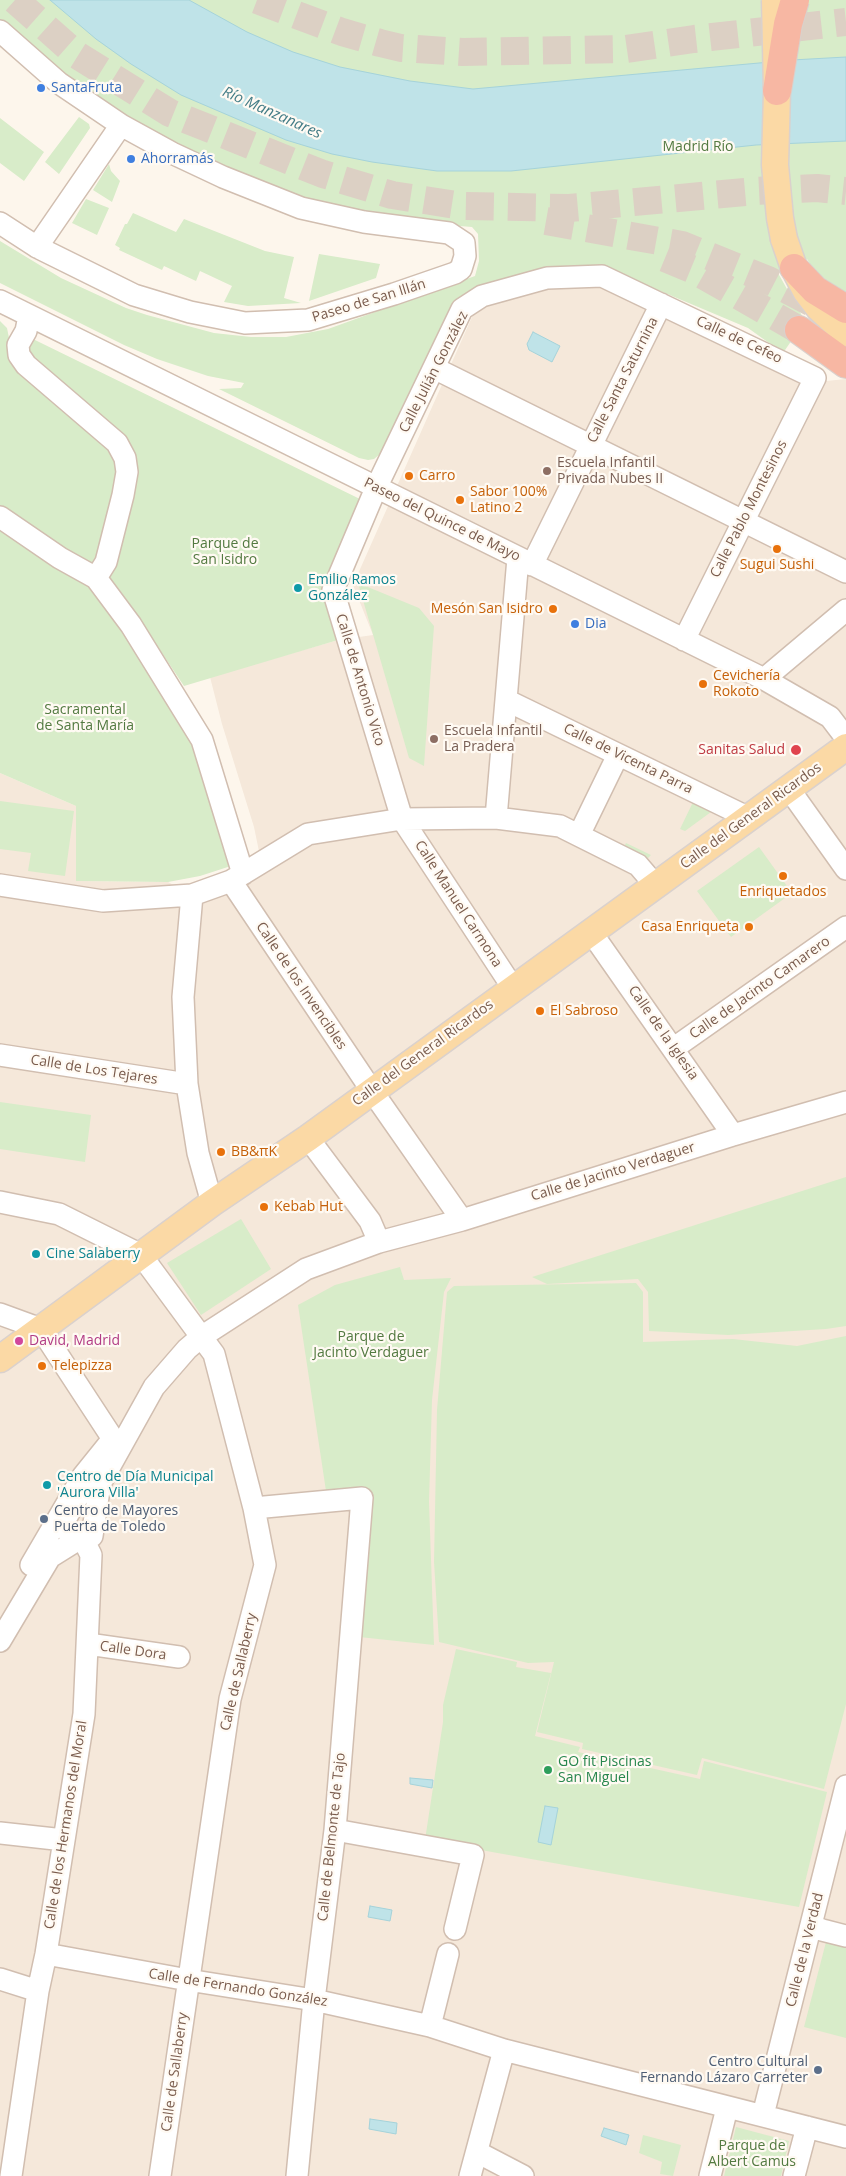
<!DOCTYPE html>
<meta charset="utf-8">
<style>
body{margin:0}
canvas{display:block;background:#fdf6ec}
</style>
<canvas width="846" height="2176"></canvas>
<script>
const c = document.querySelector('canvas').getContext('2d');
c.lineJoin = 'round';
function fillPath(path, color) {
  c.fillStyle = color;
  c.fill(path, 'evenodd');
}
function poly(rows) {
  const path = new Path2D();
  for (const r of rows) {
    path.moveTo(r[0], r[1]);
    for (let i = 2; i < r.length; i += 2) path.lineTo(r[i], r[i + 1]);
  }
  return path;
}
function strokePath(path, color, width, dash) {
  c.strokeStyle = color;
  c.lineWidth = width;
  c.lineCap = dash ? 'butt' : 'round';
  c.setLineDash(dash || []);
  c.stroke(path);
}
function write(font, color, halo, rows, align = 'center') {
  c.font = font + ' "Open Sans",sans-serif';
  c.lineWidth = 4.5;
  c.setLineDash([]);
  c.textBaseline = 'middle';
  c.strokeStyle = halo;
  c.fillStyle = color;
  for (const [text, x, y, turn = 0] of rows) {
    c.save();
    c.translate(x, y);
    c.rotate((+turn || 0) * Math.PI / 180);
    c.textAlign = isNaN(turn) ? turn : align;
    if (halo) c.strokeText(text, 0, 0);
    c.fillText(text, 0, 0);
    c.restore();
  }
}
const residential = poly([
 [596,285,640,304,807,383,846,379,846,2176,0,2176,0,773,76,806,76,881,168,882,202,900,262,866,254,827,222,724,210,677,338,640,373,635,353,585,476,308,553,288]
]);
const green = poly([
 [0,0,846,0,846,299,819,279,807,259,778,273,805,321,783,353,748,328,608,269,469,296,437,343,411,388,380,454,374,459,368,460,359,458,219,389,241,388,244,383,208,376,157,359,124,345,0,283,0,241,61,278,126,308,147,315,214,333,251,337,286,337,328,329,475,276,479,261,478,234,472,227,374,219,227,174,87,97,0,25],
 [79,117,89,124,90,128,59,174,45,162],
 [0,118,44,152,24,181,0,163],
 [109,164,111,171,120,181,112,202,93,190],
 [86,199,109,208,97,235,72,223],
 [133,213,176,232,184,219,265,251,294,257,284,298,301,303,248,306,224,302,232,286,200,271,196,281,164,266,162,270,119,250,120,248,115,245,125,224,127,224],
 [319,254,380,264,376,278,309,301],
 [0,321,7,328,9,338,28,346,33,340,35,340,364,501,325,588,338,640,184,686,121,592,0,509],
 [0,523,99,590,195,730,234,865,200,876,168,882,76,881,76,806,0,773],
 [358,583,419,608,434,626,424,766,409,758],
 [694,800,711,809,711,812,685,831,680,829],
 [0,801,74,811,65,876,28,871,31,853,0,849],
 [626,843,651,855,648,858,624,847],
 [759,847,792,893,731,937,697,891],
 [0,1102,91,1115,85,1162,0,1149],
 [846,1177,846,1326,826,1329,728,1335,649,1331,648,1292,638,1279,547,1284,532,1277],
 [241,1219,271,1269,201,1315,167,1263],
 [400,1267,404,1280,451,1278,444,1292,432,1400,429,1502,434,1645,350,1636,362,1498,326,1491,298,1305,335,1285],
 [636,1283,643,1292,643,1342,733,1339,797,1346,846,1336,846,1704,824,1789,702,1758,697,1775,582,1749,583,1743,537,1732,554,1662,528,1663,439,1642,434,1562,437,1410,447,1292,454,1286],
 [456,1649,517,1662,516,1667,551,1673,535,1736,580,1747,578,1752,700,1779,704,1761,827,1792,799,1907,425,1840,443,1722,443,1705],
 [826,1942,846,1947,846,2038,804,2027],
 [736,2127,789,2141,781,2176,724,2176],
 [643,2135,681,2145,673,2176,660,2174,662,2162,639,2153]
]);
const water = poly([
 [50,0,189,0,247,32,293,52,340,67,410,81,473,89,792,60,846,57,846,141,756,145,511,171,437,171,372,162,332,154,286,140,181,95,131,64,96,39,50,0],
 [533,332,560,346,552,362,529,350,527,344,533,332],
 [410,1778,433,1780,432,1788,410,1784,410,1778],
 [545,1806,558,1808,551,1845,538,1842,545,1806],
 [370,1906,392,1910,390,1921,368,1917,370,1906],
 [370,2119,397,2123,396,2134,369,2129,370,2119],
 [604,2128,629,2135,626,2145,601,2136,604,2128]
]);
const highwayTunnel = poly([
 [15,0,77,55,170,113,323,174,392,195,463,206,569,208,756,191,817,188,846,191],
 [257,0,342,32,380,43,401,48,462,52,626,49,694,39,846,22],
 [546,221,682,245,768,280,824,309],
 [665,258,694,270,799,330]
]);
const minor = poly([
 [0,31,59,83,121,125,172,153,223,177,301,208,364,222,449,233,464,243,465,256,461,269,455,273,394,294,308,320,245,323,190,312,134,295,37,247,0,223],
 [37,247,121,125],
 [0,301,764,679,830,717,846,738],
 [29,316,26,331,18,345,19,355,26,365,117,443,125,458,127,472,123,495,106,562,96,578],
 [434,368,846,572],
 [0,517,60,558,96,578,131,625,202,740,243,874],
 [532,565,661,304],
 [764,679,846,610],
 [506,700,749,818],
 [789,789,846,869],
 [496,818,518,558],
 [579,835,618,755],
 [231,881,372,1091,462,1220],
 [0,885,103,901,192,895,231,881,308,834,402,819,496,818,560,826,638,865,656,886],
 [192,895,183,997,187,1084,198,1153,212,1203],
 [591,932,733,1135],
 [513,988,402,819,333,590,376,488,462,309,482,296,547,278,602,276,815,378,684,640],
 [674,1048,846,927],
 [0,1055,187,1084],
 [308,1138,370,1221,379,1242],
 [0,1202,59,1214,141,1255,214,1354,254,1508,265,1565,230,1699,160,2176],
 [0,1314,41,1329,113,1439],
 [254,1508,362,1498,335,1830,314,2000,297,2176],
 [31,1565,83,1476,112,1440],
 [0,1641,50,1557,74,1542,86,1540,92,1536,100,1484,154,1387,187,1349,201,1337,306,1269,379,1242,462,1220,733,1135,846,1102],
 [88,1644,179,1657],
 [335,1830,473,1855,455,1929],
 [0,1833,64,1840],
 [812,1922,815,1927,822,1930,846,1936],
 [46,1954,188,1980,314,2000,430,2026,504,2050,846,2137],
 [0,1979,38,1991],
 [430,2026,448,1954],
 [763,2115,846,1786],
 [477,2152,523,2176],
 [11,2176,38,1991,46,1954,84,1714,91,1555,86,1545,68,1532,65,1525,66,1518,82,1489,83,1476],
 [470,2176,504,2050],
 [710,2176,727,2108],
 [794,2176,807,2127]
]);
const major = poly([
 [784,239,794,268,806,291,819,308,846,333],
 [0,1359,212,1203,308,1138,846,747]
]);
const highway = poly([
 [794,268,815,290,846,309],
 [799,330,846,364]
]);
const majorBridge = poly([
 [775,0,777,91,775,165,780,218,784,239]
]);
const highwayBridge = poly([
 [777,91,788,24,795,0]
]);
const markers = [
 [41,88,5,"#3f7fe0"],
 [131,159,5,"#3f7fe0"],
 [547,471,5,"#8d6e63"],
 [409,476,5,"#e8710a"],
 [460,500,5,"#e8710a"],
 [777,549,5,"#e8710a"],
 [298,588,5,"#0f9aa8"],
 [553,609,5,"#e8710a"],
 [575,624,5,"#3f7fe0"],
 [703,684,5,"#e8710a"],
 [434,739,5,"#8d6e63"],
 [796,750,6,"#e0444e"],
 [783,876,5,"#e8710a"],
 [749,927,5,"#e8710a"],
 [540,1011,5,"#e8710a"],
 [221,1152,5,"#e8710a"],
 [264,1207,5,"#e8710a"],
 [36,1254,5,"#0f9aa8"],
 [19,1341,5,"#d1479c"],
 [42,1366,5,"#e8710a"],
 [47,1485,5,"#0f9aa8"],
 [44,1519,5,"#5c6f8a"],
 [548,1770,5,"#2e9e5b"],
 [818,2070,5,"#5c6f8a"]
];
const shopNames = [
 ["SantaFruta",51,88],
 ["Ahorramás",141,159],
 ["Dia",585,624]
];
const parkNames = [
 ["Madrid Río",698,147],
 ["Parque de",225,544],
 ["San Isidro",225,560],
 ["Sacramental",85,710],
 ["de Santa María",85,726],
 ["Parque de",371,1337],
 ["Jacinto Verdaguer",371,1353],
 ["Parque de",752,2146],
 ["Albert Camus",752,2162]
];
const streetNames = [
 ["Paseo de San Illán",369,301,-17],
 ["Calle de Cefeo",739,340,25],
 ["Calle Julián González",434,372,-63],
 ["Calle Santa Saturnina",623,380,-63],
 ["Calle Pablo Montesinos",749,509,-63],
 ["Paseo del Quince de Mayo",442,520,26],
 ["Calle de Antonio Vico",360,680,73],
 ["Calle de Vicenta Parra",628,759,26],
 ["Calle del General Ricardos",751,816,-36],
 ["Calle Manuel Carmona",458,904,57],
 ["Calle de los Invencibles",301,986,56],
 ["Calle de Jacinto Camarero",760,988,-35],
 ["Calle de la Iglesia",663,1033,55],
 ["Calle del General Ricardos",423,1053,-36],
 ["Calle de Los Tejares",94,1070,9],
 ["Calle de Jacinto Verdaguer",613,1172,-17],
 ["Calle Dora",133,1651,8],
 ["Calle de Sallaberry",239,1672,-77],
 ["Calle de los Hermanos del Moral",66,1825,-81],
 ["Calle de Belmonte de Tajo",332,1837,-84],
 ["Calle de la Verdad",805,1950,-76],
 ["Calle de Fernando González",238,1988,9],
 ["Calle de Sallaberry",175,2072,-82]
];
const educationNames = [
 ["Escuela Infantil",557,463],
 ["Privada Nubes II",557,479],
 ["Escuela Infantil",444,731],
 ["La Pradera",444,747]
];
const foodNames = [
 ["Carro",419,476],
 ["Sabor 100%",470,492],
 ["Latino 2",470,508],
 ["Sugui Sushi",777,565,"center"],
 ["Mesón San Isidro",543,609,"right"],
 ["Cevichería",713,676],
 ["Rokoto",713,692],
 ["Enriquetados",783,892,"center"],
 ["Casa Enriqueta",739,927,"right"],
 ["El Sabroso",550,1011],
 ["BB&πK",231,1152],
 ["Kebab Hut",274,1207],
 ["Telepizza",52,1366]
];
const cultureNames = [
 ["Emilio Ramos",308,580],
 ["González",308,596],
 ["Cine Salaberry",46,1254],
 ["Centro de Día Municipal",57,1477],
 ["'Aurora Villa'",57,1493]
];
const healthNames = [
 ["Sanitas Salud",785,750]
];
const hotelNames = [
 ["David, Madrid",29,1341]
];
const serviceNames = [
 ["Centro de Mayores",54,1511],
 ["Puerta de Toledo",54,1527],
 ["Centro Cultural",808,2062,"right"],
 ["Fernando Lázaro Carreter",808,2078,"right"]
];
const leisureNames = [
 ["GO fit Piscinas",558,1762],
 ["San Miguel",558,1778]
];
const waterNames = [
 ["Río Manzanares",272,113,24]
];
fillPath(residential, '#f5e8da');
fillPath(green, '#d8ecc9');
fillPath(water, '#bfe3e8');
strokePath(water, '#a5d3da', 1);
strokePath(highwayTunnel, '#dcd0c4', 28, [28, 14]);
strokePath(minor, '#d1beb0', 24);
strokePath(major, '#dad1cd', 29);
strokePath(highway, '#dad1cd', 30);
strokePath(minor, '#fff', 21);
strokePath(major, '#fbd9a5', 26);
strokePath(highway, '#f7b7a3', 28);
strokePath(majorBridge, '#dad1cd', 29, []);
strokePath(highwayBridge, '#dad1cd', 30, []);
strokePath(majorBridge, '#fbd9a5', 26);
strokePath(highwayBridge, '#f7b7a3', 28);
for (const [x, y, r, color] of markers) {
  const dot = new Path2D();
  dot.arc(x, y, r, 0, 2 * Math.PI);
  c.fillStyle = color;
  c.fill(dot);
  strokePath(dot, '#fffaf3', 2);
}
write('14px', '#366cbe', '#fffaf3', shopNames, 'left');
write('14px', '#537a41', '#fffaf3', parkNames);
write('14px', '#7a5c4d', '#fffaf3', streetNames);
write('14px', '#785e54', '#fffaf3', educationNames, 'left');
write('14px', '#c56008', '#fffaf3', foodNames, 'left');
write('14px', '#0d838f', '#fffaf3', cultureNames, 'left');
write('14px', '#be3a42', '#fffaf3', healthNames, 'right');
write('14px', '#b23c85', '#fffaf3', hotelNames, 'left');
write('14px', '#4e5e75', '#fffaf3', serviceNames, 'left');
write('14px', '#27864d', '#fffaf3', leisureNames, 'left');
write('italic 15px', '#437c86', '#fffaf3', waterNames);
</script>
